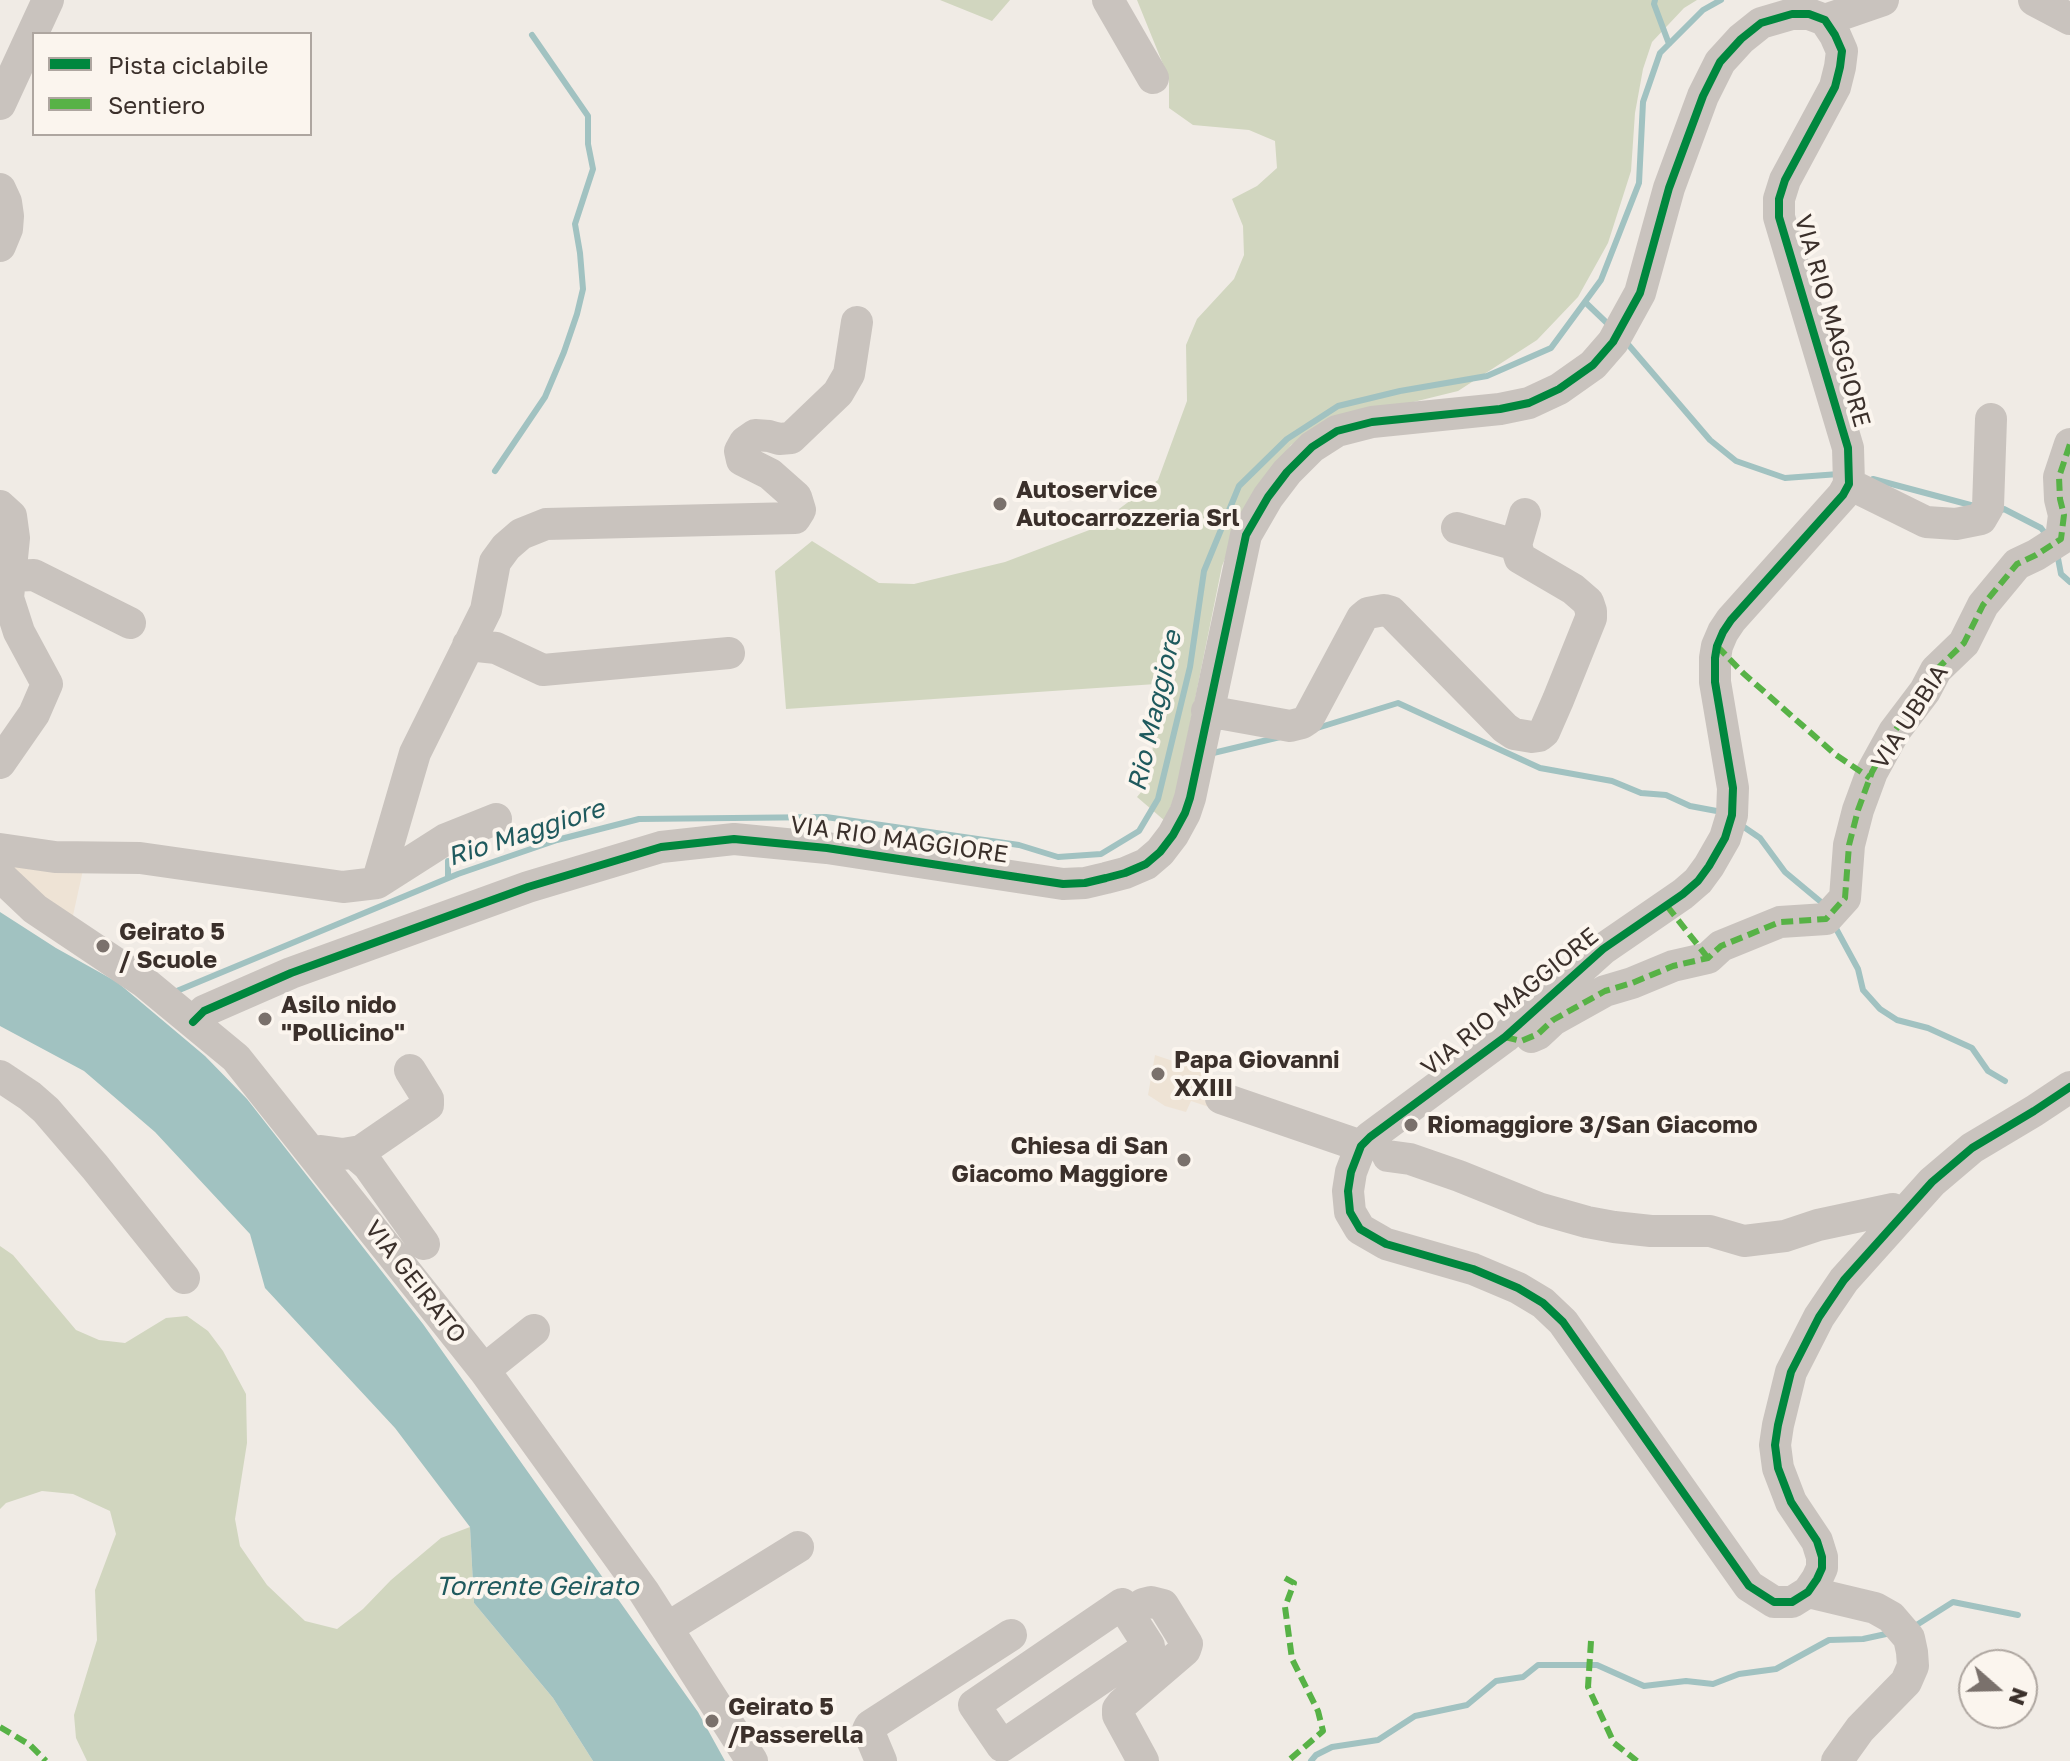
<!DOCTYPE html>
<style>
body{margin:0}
#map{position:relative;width:2070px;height:1761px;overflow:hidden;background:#f0ebe5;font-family:"Golos Text",sans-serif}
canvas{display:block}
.legend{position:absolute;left:32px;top:32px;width:280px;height:104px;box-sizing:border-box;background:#fbf5ee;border:2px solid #aea6a0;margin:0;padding:10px 14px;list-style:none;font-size:24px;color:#3b302b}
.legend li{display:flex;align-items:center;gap:16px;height:40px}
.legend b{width:40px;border:2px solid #aea6a0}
.north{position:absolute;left:1958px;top:1649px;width:80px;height:80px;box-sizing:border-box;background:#fbf5ee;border:2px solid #aea6a0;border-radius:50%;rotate:110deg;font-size:22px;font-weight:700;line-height:32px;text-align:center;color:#3b302b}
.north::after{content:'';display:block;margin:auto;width:28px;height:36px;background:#7a716c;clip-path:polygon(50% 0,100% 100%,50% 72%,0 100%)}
</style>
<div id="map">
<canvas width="2070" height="1761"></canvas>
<ul class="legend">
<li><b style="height:10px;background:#00873e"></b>Pista ciclabile</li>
<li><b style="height:10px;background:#57b246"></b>Sentiero</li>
</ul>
<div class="north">N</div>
</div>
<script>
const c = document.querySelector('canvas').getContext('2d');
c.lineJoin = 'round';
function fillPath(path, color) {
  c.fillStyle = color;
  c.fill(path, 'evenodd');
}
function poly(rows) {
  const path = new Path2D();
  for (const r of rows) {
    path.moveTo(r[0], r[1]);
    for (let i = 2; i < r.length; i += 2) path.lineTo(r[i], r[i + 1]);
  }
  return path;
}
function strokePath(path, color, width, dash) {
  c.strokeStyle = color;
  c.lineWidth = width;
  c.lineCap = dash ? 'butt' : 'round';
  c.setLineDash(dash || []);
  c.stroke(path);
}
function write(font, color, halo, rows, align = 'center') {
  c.font = font + ' "Golos Text",sans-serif';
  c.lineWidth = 8;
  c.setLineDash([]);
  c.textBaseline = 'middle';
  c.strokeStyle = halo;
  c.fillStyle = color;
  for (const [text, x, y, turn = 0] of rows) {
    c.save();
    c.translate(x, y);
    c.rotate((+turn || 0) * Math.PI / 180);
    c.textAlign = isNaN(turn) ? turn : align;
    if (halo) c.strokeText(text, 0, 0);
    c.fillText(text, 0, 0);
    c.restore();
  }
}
const green = poly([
 [940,0,1010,0,992,21],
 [1137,0,1697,0,1684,8,1652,42,1643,69,1635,113,1631,171,1608,243,1578,297,1537,340,1458,391,1389,408,1336,418,1291,445,1250,499,1222,566,1176,793,1165,821,1137,797,1151,780,1156,684,786,709,775,571,812,541,879,583,914,584,1005,562,1092,529,1158,480,1187,401,1186,345,1197,319,1234,279,1244,255,1243,226,1232,199,1257,186,1277,168,1275,141,1249,130,1193,125,1169,108,1169,79],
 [0,1246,13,1255,76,1330,99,1340,125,1343,166,1318,187,1316,208,1331,223,1351,246,1394,247,1443,235,1519,240,1546,267,1585,305,1621,337,1629,363,1609,391,1580,441,1538,470,1527,474,1603,553,1698,593,1761,87,1761,76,1738,74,1715,97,1640,95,1590,116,1534,110,1511,73,1494,42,1491,6,1503,0,1509]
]);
const plaza = poly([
 [12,866,83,870,72,920,13,872],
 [1155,1055,1194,1068,1223,1088,1218,1110,1191,1101,1186,1112,1165,1106,1148,1095]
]);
const water = poly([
 [0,912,56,948,117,982,205,1056,247,1099,423,1324,698,1712,725,1761,593,1761,553,1698,474,1603,470,1527,395,1428,265,1288,250,1234,155,1132,84,1071,0,1026]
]);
const stream = poly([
 [1655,0,1654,4,1669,44],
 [1585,302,1609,325],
 [1626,342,1710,440,1736,461,1785,478,1839,474],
 [495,471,545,397,564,352,577,314,583,289,580,253,575,224,593,169,588,144,588,116,532,35],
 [1873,479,1978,507],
 [1997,512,2004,509,2041,528,2048,537],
 [2057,553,2061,574,2070,582],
 [1314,729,1398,703,1540,768,1612,781,1641,793,1666,795,1690,806,1722,812],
 [1209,754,1280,737],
 [1738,823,1760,838,1785,872,1821,902,1823,906],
 [448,878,448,861],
 [1833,923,1858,969,1863,990,1880,1009,1897,1020,1928,1028,1972,1048,1988,1071,2005,1081],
 [172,993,458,874,557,840,639,819,826,817,1019,845,1058,857,1101,854,1139,831,1158,799,1190,667,1204,571,1239,486,1287,439,1338,406,1400,391,1487,376,1551,348,1601,280,1639,183,1643,102,1660,53,1703,10,1721,0],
 [1915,1626,1953,1602,2018,1615],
 [1311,1761,1316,1755,1332,1747,1378,1740,1415,1716,1467,1705,1496,1681,1523,1677,1538,1665,1597,1665,1644,1686,1686,1681,1713,1684,1739,1674,1776,1669,1829,1640,1863,1639,1886,1634]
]);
const minor = poly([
 [1108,0,1153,78],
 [2034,0,2070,19],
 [1825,20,1883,0],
 [0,104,48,0],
 [0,189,6,202,8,216,7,229,0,246],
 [1849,484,1926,522,1956,524,1981,519,1988,507,1991,419],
 [0,506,11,516,14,538,8,598,19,632,47,684,34,714,0,763],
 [1457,528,1516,545],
 [11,576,34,575,130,623],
 [468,645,496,648,543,670,729,653],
 [1207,711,1290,726,1302,723,1308,719,1362,618,1368,613,1384,610,1391,612,1505,728,1514,734,1532,737,1539,736,1544,732,1558,700,1591,618,1591,611,1588,602,1573,589,1520,558,1516,545,1525,514],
 [0,849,55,857,140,858,343,887,377,883,446,839,496,819],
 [0,876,35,909,144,982,236,1058,484,1370,644,1592,752,1761],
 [377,883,415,753,486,610,495,562,506,547,521,534,546,524,795,518,800,510,796,497,770,474,742,460,740,451,745,442,755,435,769,436,779,439,791,438,838,393,849,374,857,322],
 [193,1022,204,1011,291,973,528,887,661,847,734,839,827,848,1063,884,1085,883,1106,878,1125,873,1146,864,1160,852,1173,835,1185,813,1190,798,1246,535,1268,497,1287,472,1312,447,1337,431,1372,422,1500,409,1529,403,1559,389,1593,365,1613,342,1640,293,1669,188,1703,96,1720,62,1741,39,1761,23,1792,14,1809,14,1825,20,1835,35,1842,51,1840,67,1835,87,1785,180,1779,199,1779,217,1848,448,1849,484,1843,495,1731,620,1723,632,1717,646,1715,658,1715,682,1733,788,1732,815,1725,838,1709,866,1698,881,1683,894,1603,949,1505,1037,1370,1137,1361,1146,1351,1172,1348,1191,1350,1212,1360,1229,1386,1244,1473,1269,1518,1288,1543,1303,1563,1322,1749,1586,1774,1602,1792,1602,1808,1592,1817,1579,1822,1568,1822,1557,1817,1541,1791,1502,1778,1468,1775,1445,1778,1425,1791,1372,1819,1317,1844,1280,1932,1182,1972,1148,2034,1111,2070,1087],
 [1531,1037,1538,1034,1553,1020,1605,991,1632,983,1673,966,1708,958,1721,946,1780,922,1826,919,1845,898,1849,845,1858,810,1872,772,1894,732,1925,691,1936,670,1964,643,1983,605,2017,564,2036,555,2061,539,2064,515,2060,499,2059,477,2070,444],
 [0,1076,30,1096,46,1110,95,1167,184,1278],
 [1221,1098,1361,1146],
 [354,1153,368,1165,424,1244],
 [314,1154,321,1151,343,1154,361,1151,428,1105,428,1099,410,1070],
 [1388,1156,1410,1159,1459,1176,1541,1209,1587,1222,1614,1227,1651,1231,1710,1231,1744,1241,1785,1236,1818,1225,1893,1209,1903,1213],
 [484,1370,534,1330],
 [1808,1592,1875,1608,1891,1617,1909,1638,1912,1652,1913,1666,1906,1682,1860,1729,1837,1761],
 [1122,1604,1149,1646,1002,1746,974,1705,1122,1604],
 [1128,1614,1143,1604,1151,1602,1163,1605,1187,1644,1185,1650,1122,1704,1118,1709,1118,1715,1143,1761],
 [667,1628,798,1547],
 [881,1761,868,1730,870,1726,1011,1635]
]);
const quiet = poly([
 [1717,646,1743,673,1836,755,1870,778],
 [1667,906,1708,958],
 [1505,1037,1521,1041,1538,1034,1553,1020,1605,991,1632,983,1673,966,1708,958,1721,946,1780,922,1826,919,1845,898,1849,845,1858,810,1872,772,1894,732,1925,691,1936,670,1964,643,1983,605,2017,564,2036,555,2061,539,2064,515,2060,499,2059,477,2070,444],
 [1285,1578,1294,1583,1285,1607,1292,1659,1318,1711,1323,1731,1288,1761],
 [1591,1641,1588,1687,1614,1743,1637,1761],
 [0,1727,30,1745,46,1761]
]);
const cycleway = poly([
 [193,1022,204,1011,291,973,528,887,661,847,734,839,827,848,1063,884,1085,883,1106,878,1125,873,1146,864,1160,852,1173,835,1185,813,1190,798,1246,535,1268,497,1287,472,1312,447,1337,431,1372,422,1500,409,1529,403,1559,389,1593,365,1613,342,1640,293,1669,188,1703,96,1720,62,1741,39,1761,23,1792,14,1809,14,1825,20,1835,35,1842,51,1840,67,1835,87,1785,180,1779,199,1779,217,1848,448,1849,484,1843,495,1731,620,1723,632,1717,646,1715,658,1715,682,1733,788,1732,815,1725,838,1709,866,1698,881,1683,894,1603,949,1505,1037,1370,1137,1361,1146,1351,1172,1348,1191,1350,1212,1360,1229,1386,1244,1473,1269,1518,1288,1543,1303,1563,1322,1749,1586,1774,1602,1792,1602,1808,1592,1817,1579,1822,1568,1822,1557,1817,1541,1791,1502,1778,1468,1775,1445,1778,1425,1791,1372,1819,1317,1844,1280,1932,1182,1972,1148,2034,1111,2070,1087]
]);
const markers = [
 [1000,504,8,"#7a716c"],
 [103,946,8,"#7a716c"],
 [265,1019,8,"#7a716c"],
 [1158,1074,8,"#7a716c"],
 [1411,1125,8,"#7a716c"],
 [1184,1160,8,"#7a716c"],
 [712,1721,8,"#7a716c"]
];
const streetNames = [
 ["VIA RIO MAGGIORE",1832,321,74],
 ["VIA UBBIA",1910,717,-57],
 ["VIA RIO MAGGIORE",899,840,8],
 ["VIA RIO MAGGIORE",1510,1002,-39],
 ["VIA GEIRATO",415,1282,52]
];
const poiNames = [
 ["Autoservice",1016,490],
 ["Autocarrozzeria Srl",1016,518],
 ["Geirato 5",119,932],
 ["/ Scuole",119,960],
 ["Asilo nido",281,1005],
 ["\"Pollicino\"",281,1033],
 ["Papa Giovanni",1174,1060],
 ["XXIII",1174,1088],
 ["Riomaggiore 3/San Giacomo",1427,1125],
 ["Chiesa di San",1168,1146,"right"],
 ["Giacomo Maggiore",1168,1174,"right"],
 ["Geirato 5",728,1707],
 ["/Passerella",728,1735]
];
const waterNames = [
 ["Rio Maggiore",1155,711,-77],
 ["Rio Maggiore",526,833,-18],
 ["Torrente Geirato",537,1587]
];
fillPath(green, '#d1d6bf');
fillPath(plaza, '#eee3d5');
fillPath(water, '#a1c2c1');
strokePath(stream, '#a1c2c1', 6);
strokePath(minor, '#c9c3be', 32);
strokePath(quiet, '#57b246', 6, [12, 6]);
strokePath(cycleway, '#00873e', 8);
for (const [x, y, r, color] of markers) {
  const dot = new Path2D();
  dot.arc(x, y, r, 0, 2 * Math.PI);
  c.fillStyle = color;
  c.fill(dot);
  strokePath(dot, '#fbf5ee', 3);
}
write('24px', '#3b302b', '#fbf5ee', streetNames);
write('bold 24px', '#3b302b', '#fbf5ee', poiNames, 'left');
write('italic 26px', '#1f5a5e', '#fbf5ee', waterNames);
</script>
